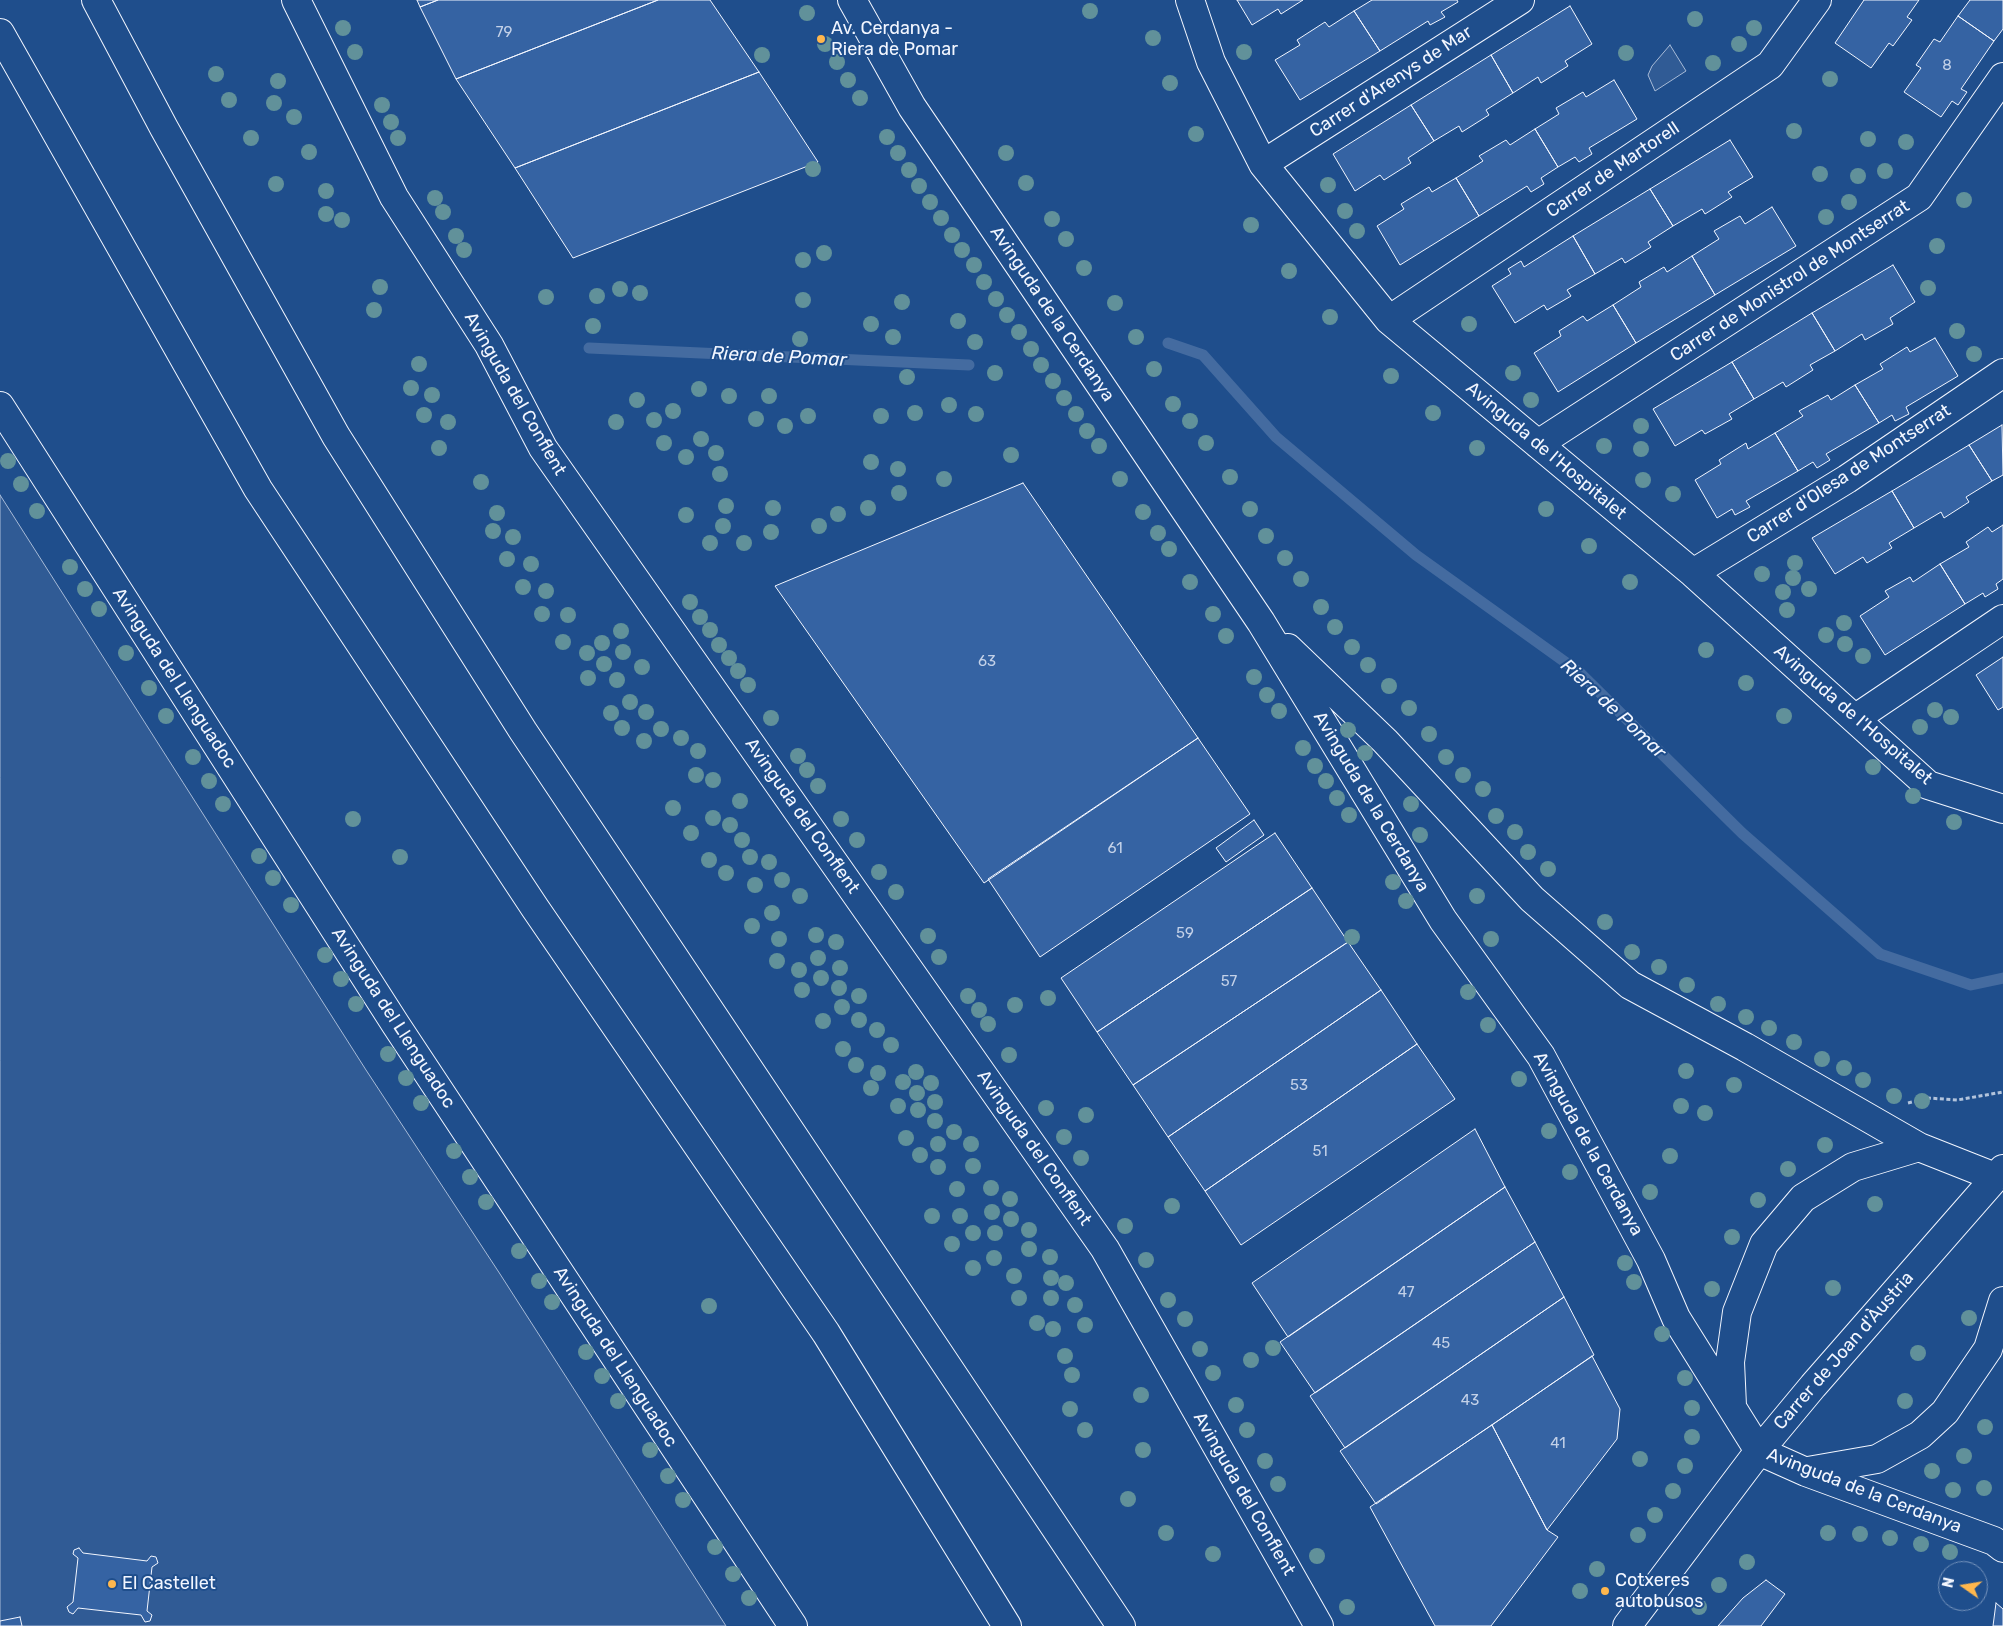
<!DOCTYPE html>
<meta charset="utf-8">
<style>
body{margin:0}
#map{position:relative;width:2003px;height:1626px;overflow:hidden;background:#1f4e8c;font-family:Rubik,sans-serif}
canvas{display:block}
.north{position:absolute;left:1938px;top:1561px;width:50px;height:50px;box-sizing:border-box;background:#1f4e8c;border:1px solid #7391ba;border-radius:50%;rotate:283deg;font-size:14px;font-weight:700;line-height:20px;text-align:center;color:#f2f6ff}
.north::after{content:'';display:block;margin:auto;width:18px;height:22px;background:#ffb74d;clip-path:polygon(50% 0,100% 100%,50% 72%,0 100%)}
</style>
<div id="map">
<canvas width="2003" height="1626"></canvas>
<div class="north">N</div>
</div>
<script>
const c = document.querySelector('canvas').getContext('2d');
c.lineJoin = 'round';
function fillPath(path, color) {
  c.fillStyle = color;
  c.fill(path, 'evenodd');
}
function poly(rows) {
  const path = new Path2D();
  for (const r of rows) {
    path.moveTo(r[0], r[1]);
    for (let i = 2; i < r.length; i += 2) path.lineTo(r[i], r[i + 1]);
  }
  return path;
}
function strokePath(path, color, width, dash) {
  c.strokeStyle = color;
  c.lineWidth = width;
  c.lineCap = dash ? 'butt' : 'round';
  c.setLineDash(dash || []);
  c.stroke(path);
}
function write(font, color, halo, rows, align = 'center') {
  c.font = font + ' Rubik,sans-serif';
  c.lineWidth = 4;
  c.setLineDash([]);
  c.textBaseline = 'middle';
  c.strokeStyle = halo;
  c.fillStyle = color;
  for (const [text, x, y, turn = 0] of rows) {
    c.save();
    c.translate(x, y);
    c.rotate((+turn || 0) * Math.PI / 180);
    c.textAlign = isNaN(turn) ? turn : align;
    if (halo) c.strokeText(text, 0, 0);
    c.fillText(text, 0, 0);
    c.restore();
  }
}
const built = poly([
 [1670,45,1686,71,1655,91,1648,75,1652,66,1670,45],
 [0,495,366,1070,500,1274,726,1626,0,1626,0,495]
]);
const stream = poly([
 [1168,343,1203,355,1276,437,1416,555,1579,672,1742,833,1880,954,1971,985,2003,978],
 [589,348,969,365]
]);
const building = poly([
 [417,0,438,0,420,7,417,0],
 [438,0,658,0,456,79,420,7,438,0],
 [658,0,710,0,759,72,515,168,456,79,658,0],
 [1237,0,1303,0,1281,14,1278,9,1252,25,1237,0],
 [1372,0,1457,0,1458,2,1441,12,1445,17,1430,25,1428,21,1380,51,1354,11,1372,0],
 [1864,0,1919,0,1907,17,1912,20,1893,46,1889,43,1871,68,1835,43,1864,0],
 [1970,0,2003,0,2003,29,1994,41,1958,16,1970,0],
 [1570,6,1592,44,1565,61,1568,66,1541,83,1538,77,1513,93,1491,55,1570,6],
 [1354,11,1380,51,1300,100,1275,60,1300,45,1297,40,1325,22,1329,27,1354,11],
 [1958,16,1994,41,1961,89,1967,92,1958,105,1952,101,1941,117,1904,92,1921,68,1916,65,1934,39,1940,42,1958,16],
 [1491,55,1513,93,1486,110,1489,115,1462,132,1459,126,1434,141,1411,105,1491,55],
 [759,72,818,162,573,258,515,168,759,72],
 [1614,80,1637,119,1589,148,1592,154,1579,162,1575,157,1558,167,1535,129,1559,114,1556,108,1583,92,1586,97,1614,80],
 [1411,105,1434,141,1408,158,1411,163,1384,180,1380,175,1355,191,1333,154,1411,105],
 [1535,129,1558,167,1541,178,1544,184,1531,192,1527,186,1479,216,1456,178,1483,161,1479,156,1506,140,1510,145,1535,129],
 [1730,140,1753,177,1728,192,1732,197,1705,214,1702,209,1673,226,1650,189,1730,140],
 [1456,178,1479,216,1400,265,1377,226,1404,209,1401,204,1429,187,1432,192,1456,178],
 [1650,189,1673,226,1648,242,1651,247,1625,263,1622,258,1595,274,1573,236,1650,189],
 [1772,207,1796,246,1715,295,1692,256,1719,239,1714,231,1740,216,1745,224,1772,207],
 [1573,236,1595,274,1567,290,1571,296,1547,310,1544,305,1515,323,1492,286,1511,274,1508,269,1521,261,1524,267,1573,236],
 [1692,256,1715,295,1636,343,1613,305,1641,287,1639,282,1664,267,1667,272,1692,256],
 [1893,265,1915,302,1890,318,1893,324,1865,340,1862,334,1835,351,1812,313,1893,265],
 [1613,305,1636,343,1558,392,1534,353,1561,336,1559,331,1583,316,1587,321,1613,305],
 [1812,313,1835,351,1810,365,1813,370,1786,387,1783,382,1754,399,1732,362,1812,313],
 [1935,338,1958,376,1906,407,1909,414,1895,421,1892,415,1879,423,1855,385,1883,369,1880,364,1907,347,1910,352,1935,338],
 [1732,362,1754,399,1729,414,1732,419,1705,434,1702,430,1675,446,1653,409,1732,362],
 [1855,385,1879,423,1826,454,1830,460,1817,468,1813,462,1798,471,1775,433,1803,416,1799,411,1828,395,1831,400,1855,385],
 [2002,425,2003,475,1992,481,1969,445,2002,425],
 [1775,433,1798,471,1746,501,1750,507,1735,515,1732,509,1717,518,1695,480,1721,464,1719,460,1746,443,1748,449,1775,433],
 [1969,445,1992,481,1966,497,1969,502,1944,518,1941,512,1914,528,1892,491,1969,445],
 [1023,483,1198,738,984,883,775,586,1023,483],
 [1892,491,1914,528,1889,543,1892,548,1867,563,1863,557,1835,574,1812,538,1892,491],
 [2003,525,2003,579,1996,584,1998,589,1985,597,1983,593,1965,604,1940,564,1969,547,1966,542,1988,527,1992,532,2003,525],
 [1940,564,1965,604,1885,655,1860,616,1889,597,1885,591,1910,577,1913,582,1940,564],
 [2003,657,2003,707,1998,710,1976,675,2003,657],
 [1198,738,1250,814,1040,957,988,879,1198,738],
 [1254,820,1264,835,1226,862,1216,848,1254,820],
 [1275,833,1312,888,1097,1032,1061,978,1275,833],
 [1312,888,1348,942,1133,1085,1097,1032,1312,888],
 [1348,942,1381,990,1168,1137,1133,1085,1348,942],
 [1381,990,1417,1044,1205,1191,1168,1137,1381,990],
 [1417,1044,1455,1099,1241,1245,1205,1191,1417,1044],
 [1475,1129,1505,1187,1288,1337,1252,1283,1475,1129],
 [1505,1187,1535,1242,1315,1393,1280,1342,1505,1187],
 [1535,1242,1564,1297,1345,1448,1310,1396,1535,1242],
 [1564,1297,1594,1355,1376,1504,1340,1451,1564,1297],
 [1592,1356,1620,1409,1617,1439,1547,1530,1492,1425,1592,1356],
 [1492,1425,1547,1530,1558,1537,1491,1626,1435,1626,1370,1507,1492,1425],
 [79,1548,83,1553,147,1561,151,1556,156,1557,158,1563,152,1567,147,1611,152,1615,150,1621,145,1622,141,1615,78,1608,73,1614,69,1612,67,1607,73,1602,78,1558,73,1554,74,1550,79,1548],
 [1766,1580,1785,1594,1761,1626,1718,1626,1743,1598,1766,1580],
 [1996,1603,2003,1609,2003,1626,1993,1626,1996,1603],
 [20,1617,22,1626,0,1626,0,1621,20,1617]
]);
const path = poly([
 [1908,1103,1928,1098,1957,1100,2003,1092]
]);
const minor = poly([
 [296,0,394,197,489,345,543,448,1105,1249,1319,1626],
 [852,0,912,107,1261,622,1443,920,1541,1056,1651,1260,1676,1318,1759,1451,1806,1472,1994,1541,2003,1548],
 [1190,0,1211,62,1263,164,1389,320,1693,573,1928,785,2003,809],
 [1263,164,1520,0],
 [1389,320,1770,65,1817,0],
 [0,406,396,1025,793,1626],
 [1538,444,1919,197,2003,77],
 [1693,573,1847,479,2003,373],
 [1288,648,1385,741,1532,899,1630,985,1745,1047,1919,1147,1995,1177],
 [1856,718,2003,619],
 [1732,1406,1730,1362,1737,1312,1764,1244,1803,1198,1853,1167,1919,1147],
 [1808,1471,1877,1459,1920,1435,1945,1412,1988,1349,2003,1301],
 [1627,1626,1759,1451,1813,1386,2003,1169]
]);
const motorway = poly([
 [96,0,164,128,336,436,523,731,1121,1626],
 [0,33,258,489,535,908,826,1333,1007,1626]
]);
const trees = [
 [1090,11],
 [807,13],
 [1695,19],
 [343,28],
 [1754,28],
 [1153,38],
 [825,44],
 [1739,44],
 [355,52],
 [1244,52],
 [1626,53],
 [762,55],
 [837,62],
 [1713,63],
 [216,74],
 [1830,79],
 [848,80],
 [278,81],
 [1170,83],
 [860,98],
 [229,100],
 [274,103],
 [382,105],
 [294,117],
 [391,122],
 [1794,131],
 [1196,134],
 [887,137],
 [251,138],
 [398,138],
 [1868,139],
 [1906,142],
 [309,152],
 [898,153],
 [1006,153],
 [813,169],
 [909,170],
 [1885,171],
 [1820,174],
 [1858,176],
 [1026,183],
 [276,184],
 [1328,185],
 [919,186],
 [326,191],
 [435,198],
 [1964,200],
 [930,202],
 [1849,202],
 [1345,211],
 [443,212],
 [326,214],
 [1826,217],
 [941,218],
 [1052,219],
 [342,220],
 [1251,225],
 [1357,231],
 [952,235],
 [456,236],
 [1066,239],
 [1937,246],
 [464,250],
 [962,250],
 [824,253],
 [803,260],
 [974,265],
 [1084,268],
 [1289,271],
 [984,282],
 [380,287],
 [1928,288],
 [620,289],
 [640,293],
 [597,296],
 [546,297],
 [996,299],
 [803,300],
 [902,302],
 [1115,303],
 [374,310],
 [1007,315],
 [1330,317],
 [958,321],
 [871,324],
 [1469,324],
 [593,326],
 [1957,331],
 [1019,332],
 [893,337],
 [1136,337],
 [800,339],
 [975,342],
 [1031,349],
 [1974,354],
 [419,364],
 [1041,365],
 [1154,369],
 [995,373],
 [1513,373],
 [1391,376],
 [907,377],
 [1053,381],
 [411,388],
 [699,389],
 [432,395],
 [729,396],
 [769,396],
 [1064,398],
 [637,400],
 [1531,400],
 [1173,404],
 [949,405],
 [673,411],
 [915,413],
 [1433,413],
 [976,414],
 [1076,414],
 [424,415],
 [808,416],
 [881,416],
 [756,419],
 [654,420],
 [1190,421],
 [448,422],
 [616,422],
 [785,426],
 [1641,426],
 [1087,431],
 [701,439],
 [664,443],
 [1206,443],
 [1099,446],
 [1604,446],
 [439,448],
 [1477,448],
 [1641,449],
 [716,453],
 [1011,455],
 [686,457],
 [8,461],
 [871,462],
 [898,469],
 [720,474],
 [1230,477],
 [944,479],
 [1120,479],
 [1643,480],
 [481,482],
 [21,484],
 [899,493],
 [1673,494],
 [726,506],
 [773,508],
 [868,508],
 [1250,509],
 [1546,509],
 [37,511],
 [1143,512],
 [497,513],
 [838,514],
 [686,515],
 [723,526],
 [819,526],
 [493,531],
 [771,532],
 [1158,533],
 [1266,536],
 [513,537],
 [710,543],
 [744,543],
 [1589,546],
 [1169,549],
 [1285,558],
 [507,559],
 [1795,563],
 [531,564],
 [70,567],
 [1762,574],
 [1793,578],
 [1301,579],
 [1190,582],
 [1630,582],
 [523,587],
 [85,589],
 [1809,589],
 [546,591],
 [1783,592],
 [690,602],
 [1321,607],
 [99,609],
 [1787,610],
 [542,614],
 [1213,614],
 [568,615],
 [700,617],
 [1844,623],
 [1335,627],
 [710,630],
 [621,631],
 [1826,635],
 [1226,636],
 [563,642],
 [602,643],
 [1845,644],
 [719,645],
 [1352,647],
 [1706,650],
 [623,652],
 [126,653],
 [587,653],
 [1863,656],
 [729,658],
 [604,664],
 [1368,665],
 [642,667],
 [738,671],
 [1254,677],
 [588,678],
 [617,680],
 [1746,683],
 [748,685],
 [1389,686],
 [149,688],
 [1267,695],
 [630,702],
 [1409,708],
 [1935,710],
 [1279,711],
 [646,712],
 [611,713],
 [166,716],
 [1784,716],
 [1951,717],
 [771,718],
 [1920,727],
 [622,728],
 [661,729],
 [1348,730],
 [1429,734],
 [681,738],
 [644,741],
 [1303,748],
 [698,751],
 [1365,753],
 [798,756],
 [193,757],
 [1446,757],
 [1315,766],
 [1873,767],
 [807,770],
 [696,775],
 [1463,775],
 [713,780],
 [209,781],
 [1326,781],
 [818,786],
 [1483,789],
 [1913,796],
 [1337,798],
 [740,801],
 [223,804],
 [1411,804],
 [673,808],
 [1349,815],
 [1496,816],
 [713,818],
 [353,819],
 [841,819],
 [1954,822],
 [730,825],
 [1515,832],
 [691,833],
 [1420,835],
 [742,840],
 [857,840],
 [1528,852],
 [259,856],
 [400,857],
 [750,857],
 [709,860],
 [769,862],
 [1548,869],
 [879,872],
 [726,873],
 [273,878],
 [782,880],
 [1393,882],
 [755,885],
 [896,892],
 [800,896],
 [1477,896],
 [1406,901],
 [291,905],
 [772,913],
 [1605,922],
 [752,926],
 [816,935],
 [928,936],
 [1352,937],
 [779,939],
 [1491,939],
 [836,942],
 [1632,952],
 [325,955],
 [939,957],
 [818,958],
 [777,961],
 [1659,967],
 [840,968],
 [799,970],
 [821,978],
 [341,979],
 [1687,985],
 [839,988],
 [802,990],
 [1468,992],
 [859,996],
 [968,996],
 [1048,998],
 [356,1004],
 [1718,1004],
 [1015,1005],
 [842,1007],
 [979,1010],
 [1746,1017],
 [859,1020],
 [823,1021],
 [988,1024],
 [1488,1025],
 [1769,1028],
 [877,1030],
 [1794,1042],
 [891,1045],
 [843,1049],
 [388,1054],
 [1009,1055],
 [1822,1059],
 [856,1065],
 [1844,1068],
 [1686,1071],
 [916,1072],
 [878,1073],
 [406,1078],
 [1519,1079],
 [1863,1080],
 [903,1082],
 [931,1083],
 [1734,1085],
 [871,1088],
 [917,1093],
 [1894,1096],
 [1922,1101],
 [935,1102],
 [421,1103],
 [898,1106],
 [1681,1106],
 [1046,1108],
 [918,1110],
 [1705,1113],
 [1086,1115],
 [935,1121],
 [1549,1131],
 [954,1132],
 [1064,1137],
 [906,1138],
 [938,1144],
 [971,1144],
 [1825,1145],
 [454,1151],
 [920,1155],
 [1670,1156],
 [1081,1158],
 [973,1166],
 [938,1167],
 [1788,1169],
 [1570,1172],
 [470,1177],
 [991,1188],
 [957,1189],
 [1650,1192],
 [1010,1199],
 [1758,1200],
 [486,1202],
 [1875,1204],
 [1172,1206],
 [992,1212],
 [932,1216],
 [960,1216],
 [1011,1219],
 [1125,1226],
 [1029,1230],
 [973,1233],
 [995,1233],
 [1732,1237],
 [952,1244],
 [1029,1249],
 [519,1251],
 [1050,1257],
 [994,1258],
 [1146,1260],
 [1625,1263],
 [973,1268],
 [1014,1276],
 [1051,1278],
 [539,1281],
 [1634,1282],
 [1066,1283],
 [1833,1288],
 [1712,1289],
 [1019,1298],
 [1051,1298],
 [1168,1300],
 [552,1302],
 [1075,1305],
 [709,1306],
 [1969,1318],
 [1185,1319],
 [1037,1323],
 [1085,1325],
 [1053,1329],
 [1662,1334],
 [1273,1348],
 [1200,1349],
 [586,1352],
 [1918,1353],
 [1065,1356],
 [1251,1360],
 [1213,1373],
 [1072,1375],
 [602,1376],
 [1685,1378],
 [1141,1395],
 [618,1401],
 [1905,1401],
 [1236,1405],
 [1692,1408],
 [1070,1409],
 [1985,1427],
 [1085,1430],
 [1247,1430],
 [1692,1437],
 [650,1450],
 [1143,1450],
 [1964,1456],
 [1640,1459],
 [1265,1461],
 [1685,1466],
 [1932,1471],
 [668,1476],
 [1278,1484],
 [1984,1488],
 [1953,1490],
 [1673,1491],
 [1128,1499],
 [683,1500],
 [1655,1515],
 [1166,1533],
 [1828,1533],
 [1860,1534],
 [1638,1535],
 [1890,1538],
 [1921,1544],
 [715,1547],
 [1950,1552],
 [1213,1554],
 [1317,1556],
 [1747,1562],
 [1597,1569],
 [733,1574],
 [1719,1585],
 [1580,1591],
 [749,1598],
 [1347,1607],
 [1699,1607]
];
const markers = [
 [821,39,5,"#ffb74d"],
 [112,1584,5,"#ffb74d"],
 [1605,1591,5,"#ffb74d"]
];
const numberNames = [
 ["79",504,33],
 ["8",1947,66],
 ["63",987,662],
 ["61",1115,849],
 ["59",1185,934],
 ["57",1229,982],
 ["53",1299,1086],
 ["51",1320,1152],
 ["47",1406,1293],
 ["45",1441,1344],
 ["43",1470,1401],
 ["41",1558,1444]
];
const poiNames = [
 ["Av. Cerdanya -",831,29],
 ["Riera de Pomar",831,50],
 ["Cotxeres",1615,1581],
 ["autobusos",1615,1602],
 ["El Castellet",122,1584]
];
const streetNames = [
 ["Carrer d'Arenys de Mar",1391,82,-33],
 ["Carrer de Martorell",1613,170,-34],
 ["Carrer de Monistrol de Montserrat",1790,281,-33],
 ["Avinguda de la Cerdanya",1052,314,56],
 ["Avinguda del Conflent",515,394,60],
 ["Avinguda de l'Hospitalet",1546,451,40],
 ["Carrer d'Olesa de Montserrat",1849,474,-33],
 ["Avinguda del Llenguadoc",174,678,57],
 ["Avinguda de l'Hospitalet",1853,715,41],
 ["Avinguda de la Cerdanya",1371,802,59],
 ["Avinguda del Conflent",802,816,55],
 ["Avinguda del Llenguadoc",393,1018,57],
 ["Avinguda de la Cerdanya",1588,1144,61],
 ["Avinguda del Conflent",1034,1148,55],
 ["Carrer de Joan d'Àustria",1844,1351,-49],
 ["Avinguda del Llenguadoc",615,1357,57],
 ["Avinguda de la Cerdanya",1864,1491,21],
 ["Avinguda del Conflent",1244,1494,60]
];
const waterNames = [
 ["Riera de Pomar",779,357,3],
 ["Riera de Pomar",1613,709,43]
];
fillPath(built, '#305b95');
strokePath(built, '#a8bbd7', 1);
strokePath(stream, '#446ba0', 11);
fillPath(building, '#3563a3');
strokePath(building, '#f2f6ff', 1);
strokePath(minor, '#f2f6ff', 30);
strokePath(motorway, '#f2f6ff', 30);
strokePath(path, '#b3c4dc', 3, [4, 2.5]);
strokePath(minor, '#1f4e8c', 28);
strokePath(motorway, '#1f4e8c', 28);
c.fillStyle = '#61919a';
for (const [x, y] of trees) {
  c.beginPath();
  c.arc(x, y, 8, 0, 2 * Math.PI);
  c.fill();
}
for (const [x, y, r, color] of markers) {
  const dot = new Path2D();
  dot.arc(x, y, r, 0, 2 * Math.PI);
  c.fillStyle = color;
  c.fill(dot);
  strokePath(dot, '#1f4e8c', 2);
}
write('15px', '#c3d1e8', null, numberNames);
write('18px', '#f2f6ff', '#1f4e8c', poiNames, 'left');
write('18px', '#f2f6ff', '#1f4e8c', streetNames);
write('italic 19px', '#f2f6ff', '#1f4e8c', waterNames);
</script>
